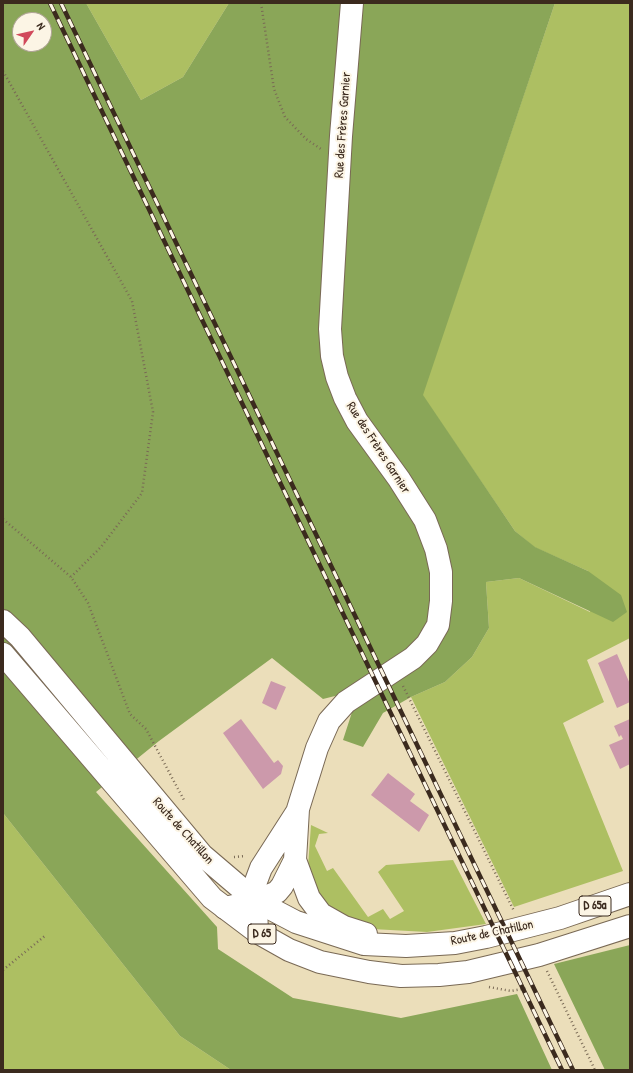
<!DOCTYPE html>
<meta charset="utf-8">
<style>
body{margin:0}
#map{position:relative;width:633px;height:1073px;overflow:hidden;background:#ebdeba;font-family:"Patrick Hand",sans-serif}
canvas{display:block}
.frame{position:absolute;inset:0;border:4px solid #3b2a1e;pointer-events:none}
.north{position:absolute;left:12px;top:12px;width:40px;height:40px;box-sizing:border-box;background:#fcf5e5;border:1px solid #afa495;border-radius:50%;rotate:56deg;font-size:11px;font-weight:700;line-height:16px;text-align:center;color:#3b2a1e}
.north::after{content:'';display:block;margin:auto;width:14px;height:18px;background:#d1495b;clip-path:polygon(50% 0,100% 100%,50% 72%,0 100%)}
</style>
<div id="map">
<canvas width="633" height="1073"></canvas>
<div class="frame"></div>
<div class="north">N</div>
</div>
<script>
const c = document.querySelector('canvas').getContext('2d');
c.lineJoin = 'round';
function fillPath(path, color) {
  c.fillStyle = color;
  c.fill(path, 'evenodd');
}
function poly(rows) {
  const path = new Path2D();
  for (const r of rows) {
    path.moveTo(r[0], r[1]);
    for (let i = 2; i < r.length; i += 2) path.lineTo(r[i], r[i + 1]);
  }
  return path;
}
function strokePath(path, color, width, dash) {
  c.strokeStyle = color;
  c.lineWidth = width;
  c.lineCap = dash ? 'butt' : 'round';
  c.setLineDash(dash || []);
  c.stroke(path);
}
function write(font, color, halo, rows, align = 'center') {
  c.font = font + ' "Patrick Hand",sans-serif';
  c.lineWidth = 4;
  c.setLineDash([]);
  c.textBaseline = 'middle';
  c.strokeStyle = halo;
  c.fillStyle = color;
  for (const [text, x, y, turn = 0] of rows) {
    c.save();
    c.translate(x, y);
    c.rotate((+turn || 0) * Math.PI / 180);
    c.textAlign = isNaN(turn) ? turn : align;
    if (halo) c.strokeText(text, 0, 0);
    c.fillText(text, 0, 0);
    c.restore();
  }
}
const green = poly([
 [86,3,229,3,183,77,141,100],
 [555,3,630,3,630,638,587,660,604,702,563,723,623,871,514,907,411,697,445,682,472,657,489,628,486,582,519,578,590,612,588,571,534,547,515,531,422,395],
 [3,813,180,1036,231,1070,3,1070],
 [311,825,328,833,319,834,315,846,327,871,333,868,368,917,383,909,390,919,404,911,378,872,386,865,453,860,486,924,427,932,372,929,332,910,316,889,308,866]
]);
const forest = poly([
 [3,3,86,3,141,100,183,77,229,3,555,3,423,395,515,531,535,547,588,571,621,595,627,612,613,622,519,578,486,582,489,628,472,657,445,682,411,697,383,713,363,747,343,740,354,706,339,695,323,699,272,658,159,741,96,792,217,927,218,949,293,998,401,1018,517,994,552,1070,231,1070,180,1036,3,813],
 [20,20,44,20,44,44,20,44],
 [630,945,630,1070,605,1070,554,964]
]);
const building = poly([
 [617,654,630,684,630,702,617,708,598,663],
 [271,681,286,687,276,710,262,703],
 [241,719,274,763,278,760,283,766,281,774,263,789,223,733],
 [630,719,630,764,620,769,609,745,623,739,621,735,619,737,614,726],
 [388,773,415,794,410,801,429,815,419,832,371,795]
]);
const path = poly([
 [261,3,274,89,285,117,306,139,321,149],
 [3,71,132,301,153,412,142,493,101,547,71,577],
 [3,519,71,577,88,603,130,714,146,729,185,802],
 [403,686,514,911],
 [234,857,245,856],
 [3,970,46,935],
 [547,971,595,1070],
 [489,987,511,991,528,988]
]);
const minor = poly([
 [295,860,309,898,321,914,344,927,366,934],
 [225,908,256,901,277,892,282,886,295,860,298,809,317,748,329,721,346,702,413,658,427,644,438,625,441,601,441,572,436,549,425,520,399,479,357,421,345,398,337,377,332,356,330,329,341,136,352,3],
 [257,932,255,884,261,868,297,812]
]);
const major = poly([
 [3,621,20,637,202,855,256,901,296,922,364,944,406,946,455,943,486,937,560,918,630,894],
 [3,654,212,898,257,932,289,950,320,962,369,972,401,976,439,975,468,972,539,955,630,926]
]);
const rail = poly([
 [50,3,562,1070],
 [61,3,573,1070]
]);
const shields = [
 [595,906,32],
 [262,934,28]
];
const shieldNames = [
 ["D 65a",595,906],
 ["D 65",262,934]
];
const streetNames = [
 ["Rue des Frères Garnier",343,125,-86],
 ["Rue des Frères Garnier",378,448,57],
 ["Route de Chatillon",183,831,48],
 ["Route de Chatillon",492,933,-12]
];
fillPath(green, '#adbf62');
fillPath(forest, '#8aa658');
fillPath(building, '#cc99ab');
strokePath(minor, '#796955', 24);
strokePath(major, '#796955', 24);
strokePath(path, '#796955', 2.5, [1, 3]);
strokePath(minor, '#fff', 22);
strokePath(major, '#fff', 22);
strokePath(rail, '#3b2a1e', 4.5);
strokePath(rail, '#fcf5e5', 3, [9]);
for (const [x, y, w] of shields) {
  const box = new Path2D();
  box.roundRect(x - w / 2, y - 10, w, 20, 3);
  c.fillStyle = '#fcf5e5';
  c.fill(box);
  strokePath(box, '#3b2a1e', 1);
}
write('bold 12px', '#3b2a1e', null, shieldNames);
write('13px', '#3b2a1e', '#fcf5e5', streetNames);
</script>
